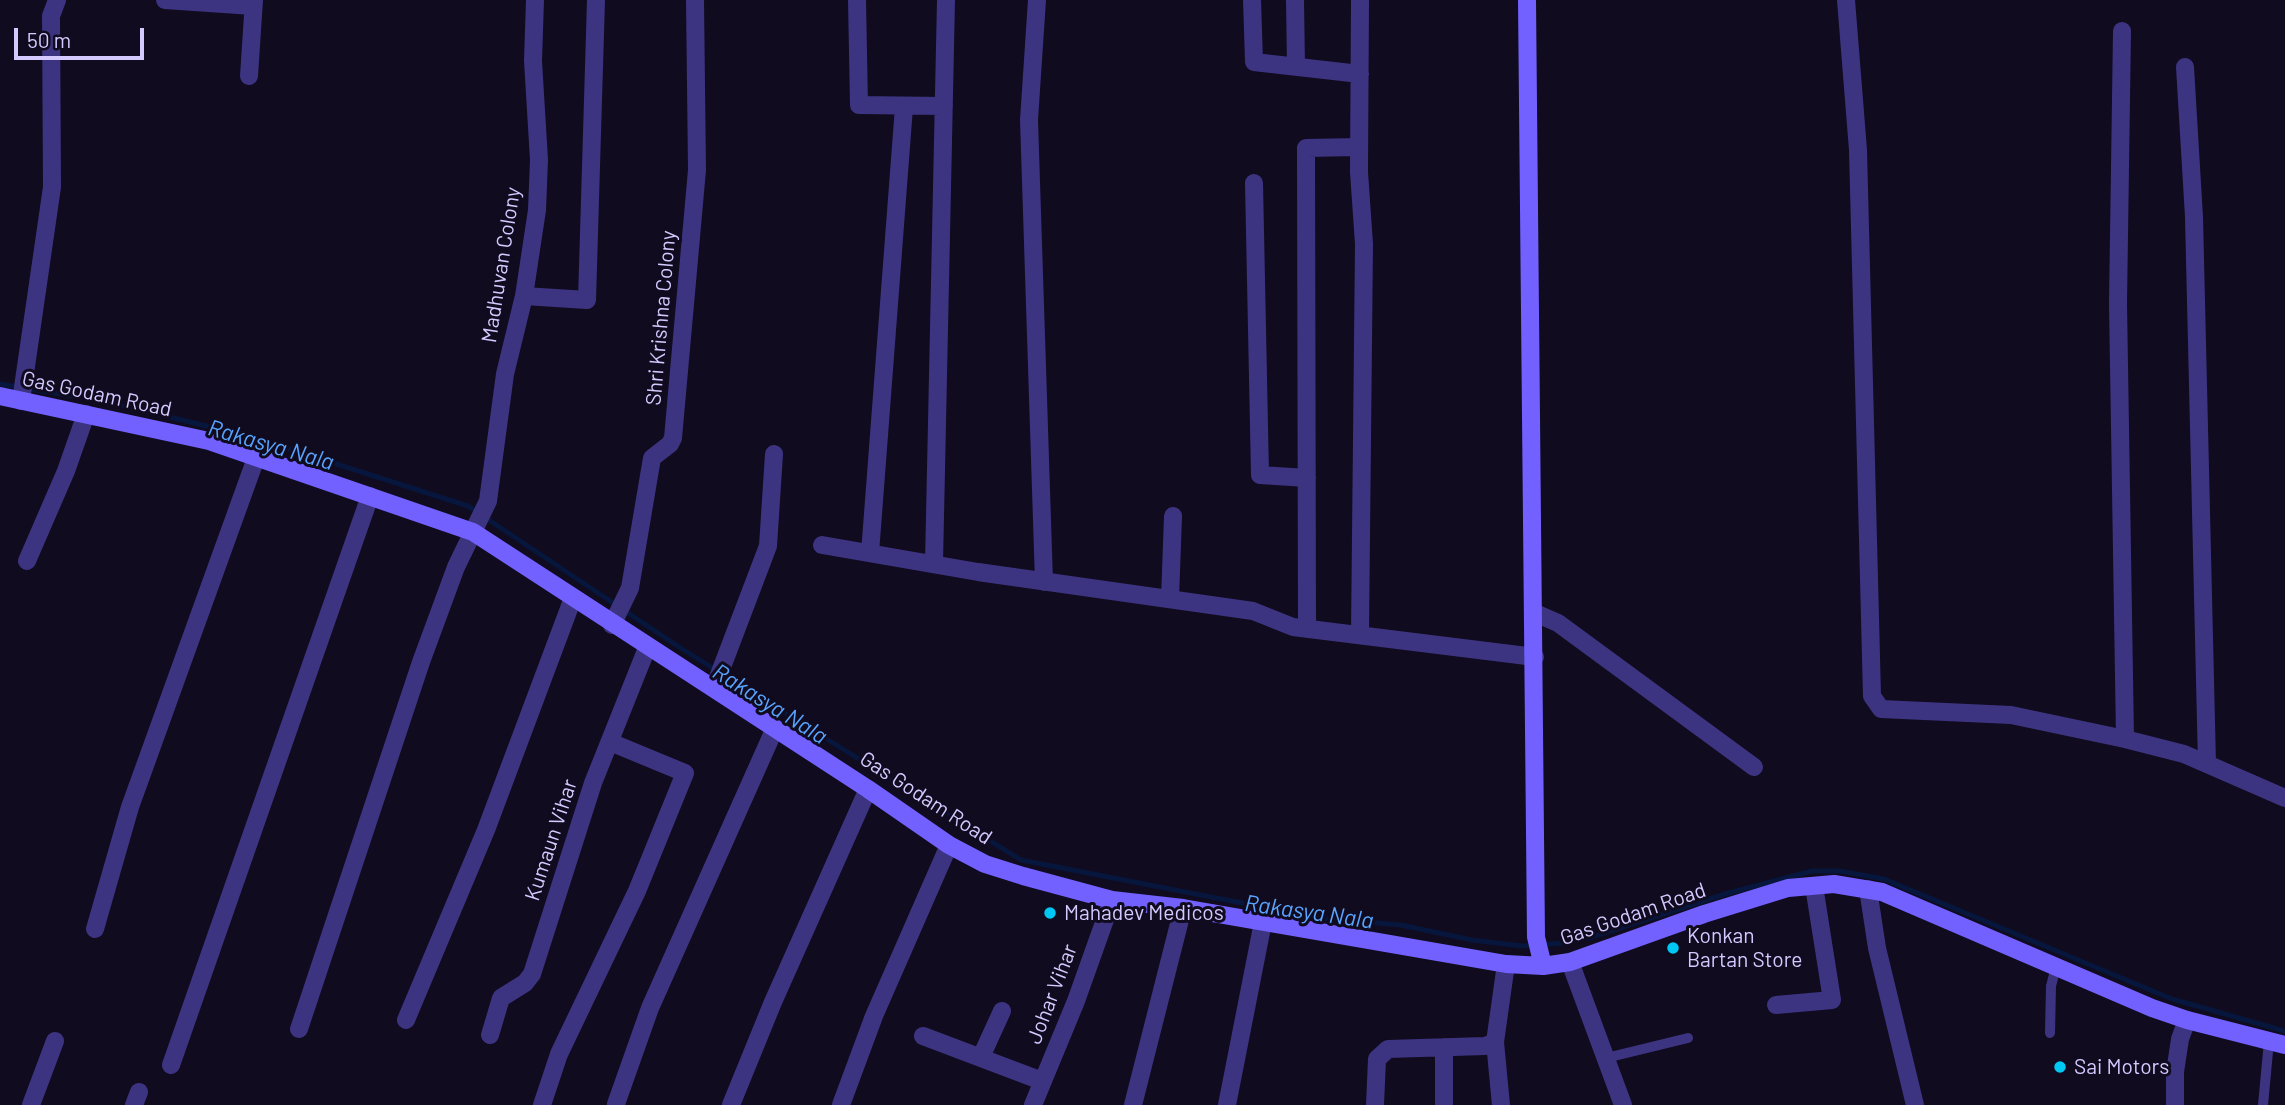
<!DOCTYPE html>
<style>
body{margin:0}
#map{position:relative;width:2285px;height:1105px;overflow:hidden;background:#100b1f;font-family:Barlow,sans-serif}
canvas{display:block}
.scale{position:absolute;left:14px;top:28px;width:130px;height:32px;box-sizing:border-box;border:4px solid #d4caff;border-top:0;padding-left:9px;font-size:21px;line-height:24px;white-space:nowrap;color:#d4caff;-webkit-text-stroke:5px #100b1f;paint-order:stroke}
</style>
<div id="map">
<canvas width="2285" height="1105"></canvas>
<div class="scale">50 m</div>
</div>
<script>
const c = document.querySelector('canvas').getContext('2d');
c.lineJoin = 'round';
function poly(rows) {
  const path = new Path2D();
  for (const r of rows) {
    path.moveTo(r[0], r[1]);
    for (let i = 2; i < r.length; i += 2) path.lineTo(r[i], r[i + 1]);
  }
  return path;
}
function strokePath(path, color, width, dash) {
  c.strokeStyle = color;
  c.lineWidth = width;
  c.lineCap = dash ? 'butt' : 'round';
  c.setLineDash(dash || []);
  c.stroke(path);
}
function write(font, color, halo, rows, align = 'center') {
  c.font = font + ' Barlow,sans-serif';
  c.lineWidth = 6;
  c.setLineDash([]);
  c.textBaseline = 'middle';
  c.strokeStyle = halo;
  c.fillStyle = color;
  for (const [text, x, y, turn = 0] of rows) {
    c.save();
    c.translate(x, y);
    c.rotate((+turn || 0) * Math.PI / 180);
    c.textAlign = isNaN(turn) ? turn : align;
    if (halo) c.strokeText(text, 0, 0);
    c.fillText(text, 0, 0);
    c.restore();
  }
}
const stream = poly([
 [0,384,103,401,252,437,468,506,679,647,1021,860,1319,918,1401,925,1472,940,1522,946,1563,943,1592,937,1725,894,1812,871,1840,871,1884,879,2172,999,2285,1031]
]);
const lane = poly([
 [2050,1033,2051,986,2056,967],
 [1606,1058,1688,1038],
 [2263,1105,2269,1041]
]);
const street = poly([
 [165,0,253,6],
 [857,0,859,105,944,106],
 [1037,0,1029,120,1044,582],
 [1252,0,1254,62,1360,74],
 [1295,0,1296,66],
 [1360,0,1359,172,1364,244,1360,633],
 [1846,0,1858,150,1872,696,1881,709,2011,715,2125,739,2184,754,2285,798],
 [2122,31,2118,303,2125,739],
 [2185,67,2194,217,2207,764],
 [249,76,254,0],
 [1254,183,1260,475,1307,478],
 [524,296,587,300,596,0],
 [21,401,52,187,51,16,57,0],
 [822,545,978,572,1253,611,1293,627,1535,657],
 [870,553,904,107],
 [27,561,66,471,86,414],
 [934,563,946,0],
 [1170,599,1173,516],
 [1535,613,1558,623,1754,767],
 [612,625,630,588,652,458,670,444,673,438,697,170,695,0],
 [1307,627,1306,148,1359,147],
 [714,688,768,546,774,454],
 [1868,889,1877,948,1915,1105],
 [95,929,130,807,256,458],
 [1570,962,1623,1105],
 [1776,1005,1832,1000,1814,886],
 [406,1020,486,830,573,598],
 [299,1029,421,662,456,567,488,501,505,374,524,296,537,210,539,160,533,61,535,0],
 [490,1035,501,998,525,983,532,974,593,783,647,648],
 [923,1036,1042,1081],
 [1495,1042,1501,1105],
 [1444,1047,1444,1105],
 [981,1057,1002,1011],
 [171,1065,370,496],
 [616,1104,650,1008,775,728],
 [31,1105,55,1041],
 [134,1105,139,1092],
 [542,1105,559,1054,637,891,685,773,610,742],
 [731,1105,773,1002,868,789],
 [841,1105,874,1016,949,845],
 [1033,1105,1076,1001,1112,900],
 [1133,1105,1183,908],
 [1227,1105,1263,922],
 [1375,1105,1377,1059,1388,1049,1485,1046,1495,1042,1506,964],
 [2175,1105,2175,1072,2180,1039,2187,1020]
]);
const secondary = poly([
 [1527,0,1536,937,1543,966],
 [0,396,209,441,473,532,868,789,949,845,985,864,1023,876,1112,900,1183,908,1506,964,1543,966,1570,962,1704,914,1788,888,1834,884,1882,892,2152,1008,2187,1020,2285,1045]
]);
const markers = [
 [1050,913,7,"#00c8f5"],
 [1673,948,7,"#00c8f5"],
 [2060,1067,7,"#00c8f5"]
];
const streetNames = [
 ["Madhuvan Colony",501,265,-81],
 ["Shri Krishna Colony",661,318,-85],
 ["Gas Godam Road",97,394,12],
 ["Gas Godam Road",926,798,33],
 ["Kumaun Vihar",551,840,-72],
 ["Gas Godam Road",1633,914,-19],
 ["Johar Vihar",1052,994,-69]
];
const poiNames = [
 ["Mahadev Medicos",1064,913],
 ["Konkan",1687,936],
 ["Bartan Store",1687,960],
 ["Sai Motors",2074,1067]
];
const waterNames = [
 ["Rakasya Nala",271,445,16],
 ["Rakasya Nala",770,704,32],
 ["Rakasya Nala",1309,912,8]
];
strokePath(stream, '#07163d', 5);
strokePath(lane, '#3d3481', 10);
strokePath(street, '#3d3481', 18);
strokePath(secondary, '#7261ff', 18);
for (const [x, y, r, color] of markers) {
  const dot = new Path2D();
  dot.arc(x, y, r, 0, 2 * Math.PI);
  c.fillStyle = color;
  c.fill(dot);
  strokePath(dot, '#100b1f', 2.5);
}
write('21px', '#d4caff', '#100b1f', streetNames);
write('21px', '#d4caff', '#100b1f', poiNames, 'left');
write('italic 23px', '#58a4ff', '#100b1f', waterNames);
</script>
